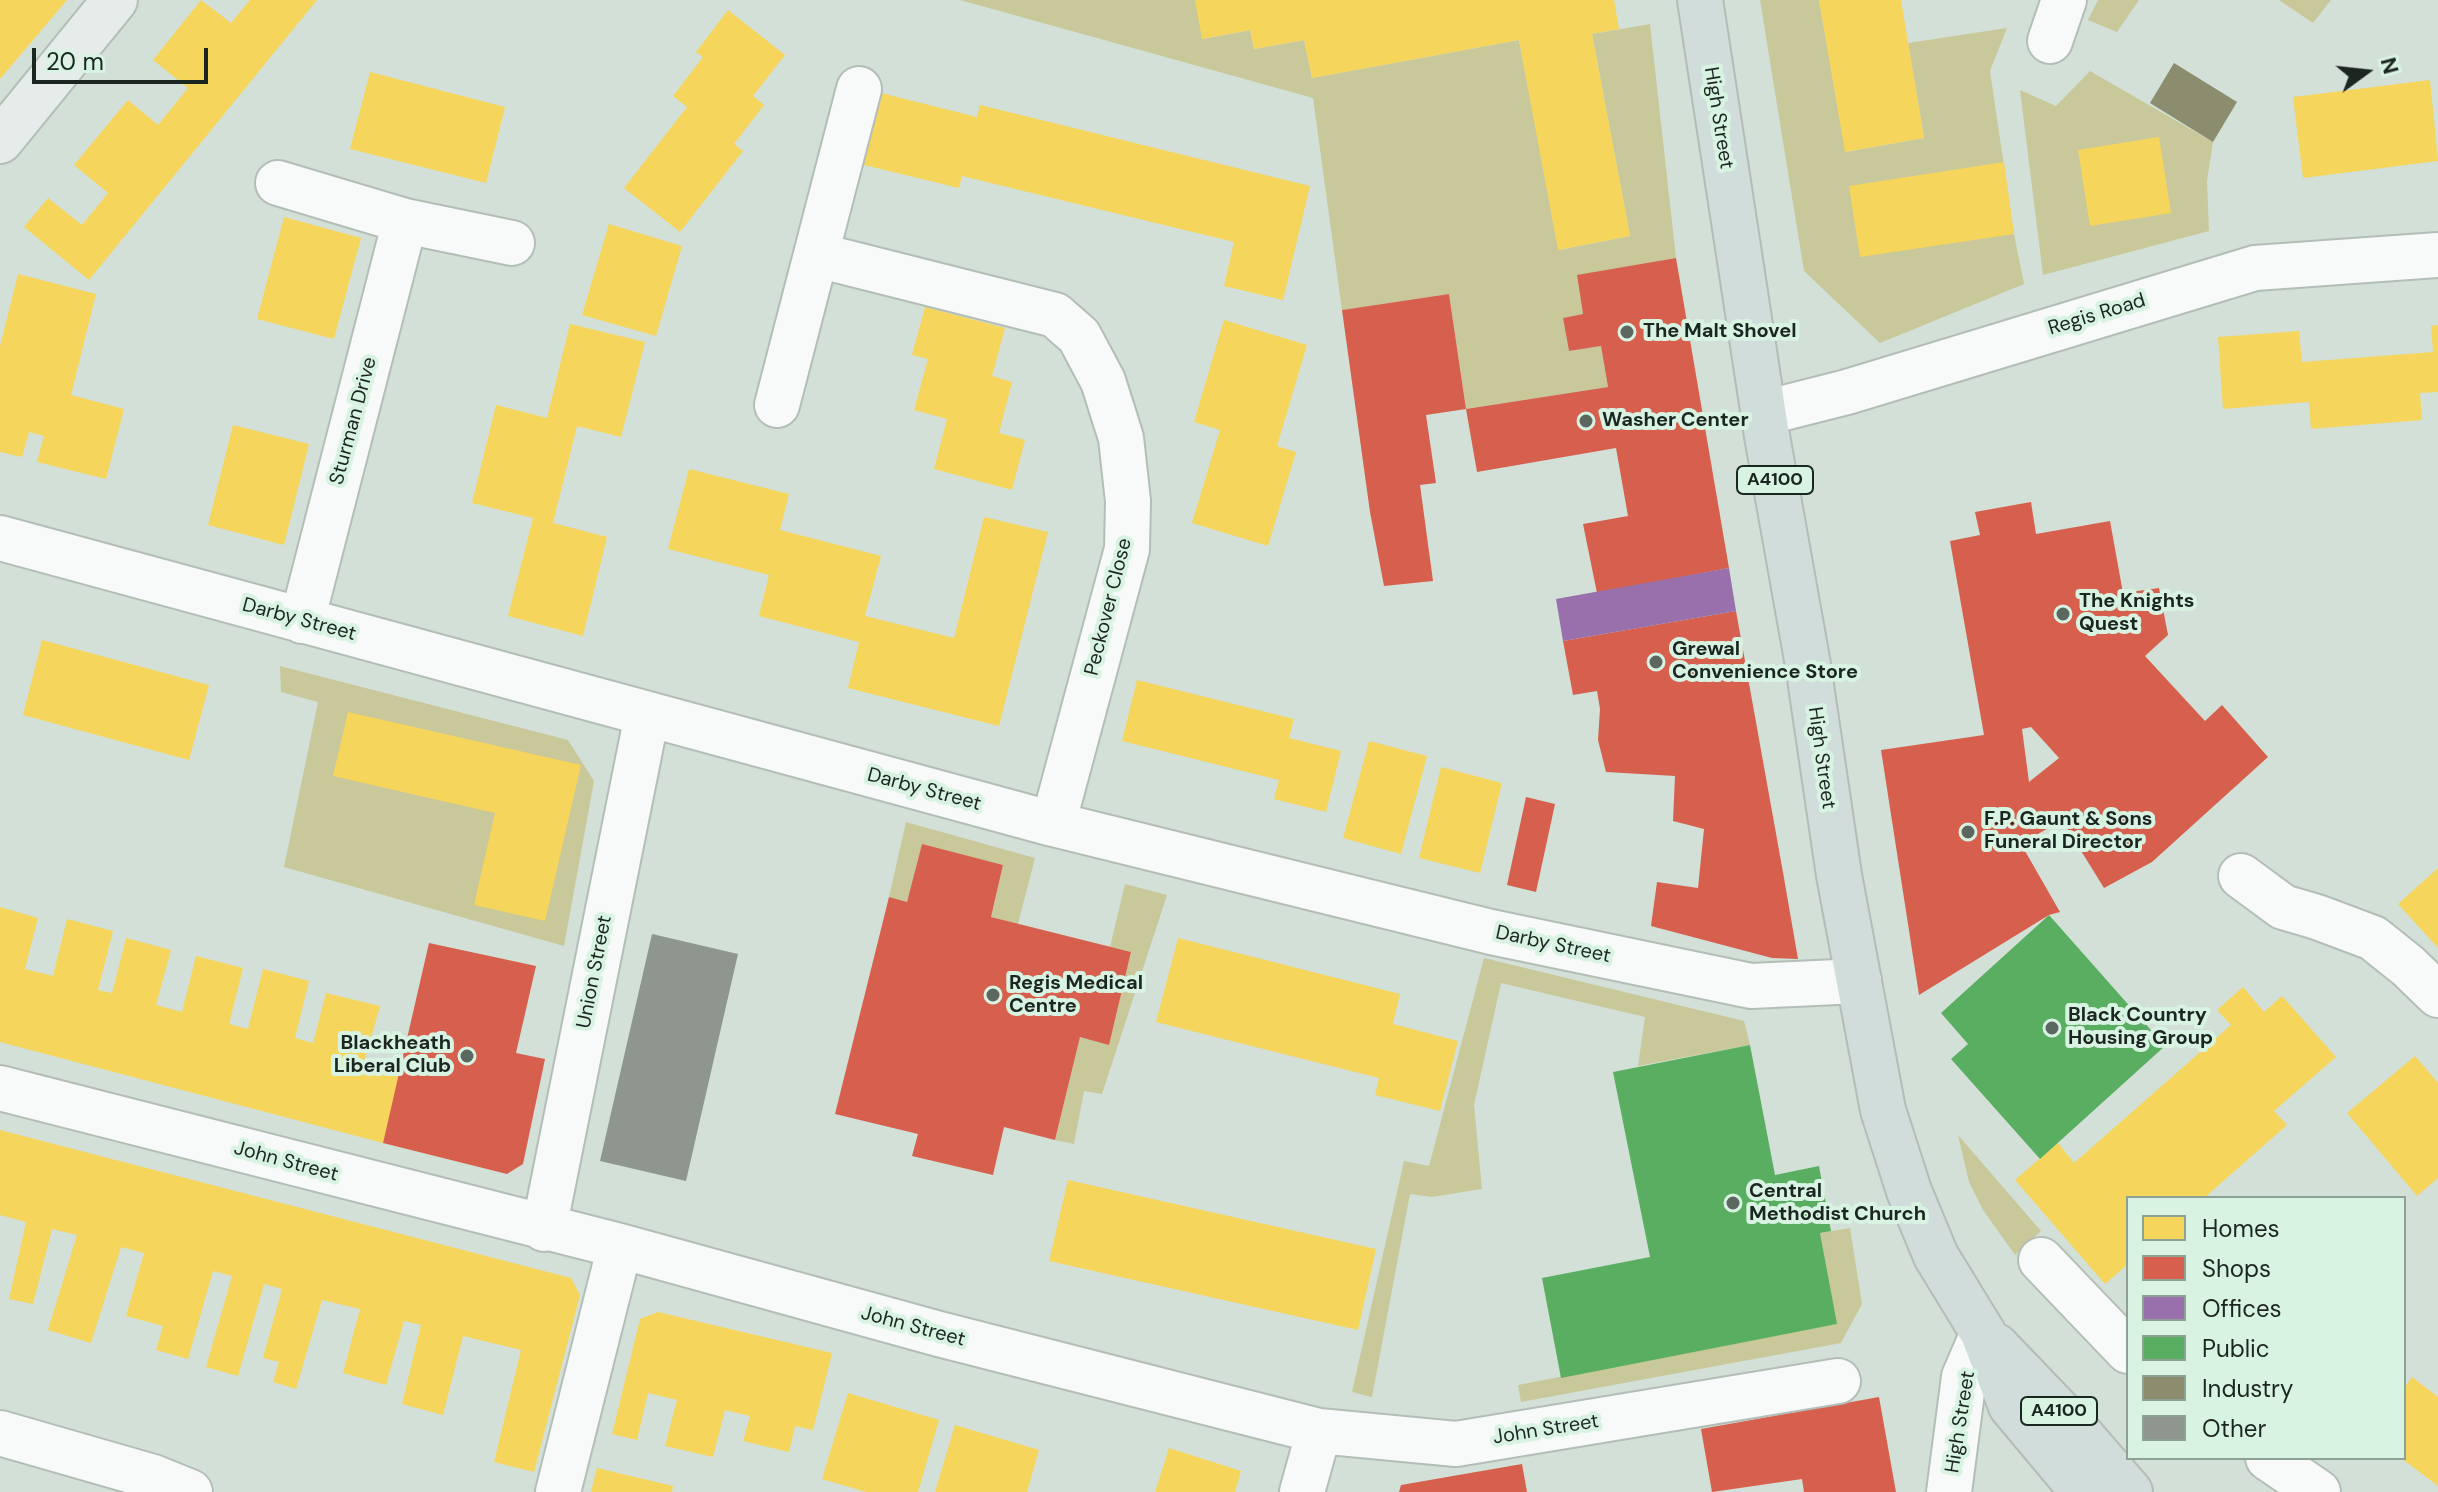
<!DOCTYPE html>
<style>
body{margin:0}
#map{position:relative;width:2438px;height:1492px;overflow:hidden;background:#d2e0d7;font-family:"DM Sans",sans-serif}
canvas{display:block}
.legend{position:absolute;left:2126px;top:1196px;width:280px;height:264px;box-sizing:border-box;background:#d9f3e3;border:2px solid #8da195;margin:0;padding:10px 14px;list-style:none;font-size:24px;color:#1c2620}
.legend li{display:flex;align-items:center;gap:16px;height:40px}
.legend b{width:40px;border:2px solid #8da195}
.north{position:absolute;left:2326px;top:32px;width:80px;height:80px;-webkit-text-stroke:6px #d9f3e3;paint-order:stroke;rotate:75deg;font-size:22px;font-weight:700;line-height:32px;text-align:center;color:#1c2620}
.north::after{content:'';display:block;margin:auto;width:28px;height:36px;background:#1c2620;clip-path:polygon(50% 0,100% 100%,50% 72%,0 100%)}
.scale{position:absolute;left:32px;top:48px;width:176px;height:36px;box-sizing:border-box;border:4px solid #1c2620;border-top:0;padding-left:10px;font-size:24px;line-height:28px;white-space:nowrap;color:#1c2620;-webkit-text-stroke:6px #d9f3e3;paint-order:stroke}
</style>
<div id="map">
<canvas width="2438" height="1492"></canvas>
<ul class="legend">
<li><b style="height:22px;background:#f6d55c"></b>Homes</li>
<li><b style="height:22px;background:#d6604d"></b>Shops</li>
<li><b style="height:22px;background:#9970ab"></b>Offices</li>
<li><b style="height:22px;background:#5aae61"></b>Public</li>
<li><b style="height:22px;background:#8c8c6e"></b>Industry</li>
<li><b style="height:22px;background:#8e968e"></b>Other</li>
</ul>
<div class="north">N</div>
<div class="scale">20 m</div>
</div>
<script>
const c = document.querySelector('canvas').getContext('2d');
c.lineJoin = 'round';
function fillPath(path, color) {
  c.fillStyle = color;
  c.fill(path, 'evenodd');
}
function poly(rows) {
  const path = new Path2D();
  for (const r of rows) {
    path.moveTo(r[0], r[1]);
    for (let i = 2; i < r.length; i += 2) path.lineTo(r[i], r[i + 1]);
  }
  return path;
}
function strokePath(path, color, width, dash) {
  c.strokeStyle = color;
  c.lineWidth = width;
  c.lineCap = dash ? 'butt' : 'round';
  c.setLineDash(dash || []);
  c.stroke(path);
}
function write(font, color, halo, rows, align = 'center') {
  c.font = font + ' "DM Sans",sans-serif';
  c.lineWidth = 8;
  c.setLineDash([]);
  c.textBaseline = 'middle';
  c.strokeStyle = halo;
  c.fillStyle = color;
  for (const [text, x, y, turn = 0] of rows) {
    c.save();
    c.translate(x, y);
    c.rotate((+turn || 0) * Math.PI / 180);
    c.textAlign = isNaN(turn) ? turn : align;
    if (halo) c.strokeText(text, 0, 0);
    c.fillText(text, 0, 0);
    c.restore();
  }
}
const green = poly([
 [960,0,1195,0,1203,39,1250,30,1254,49,1304,40,1312,78,1519,40,1559,250,1630,236,1592,34,1650,24,1676,258,1577,276,1583,314,1563,318,1569,351,1601,346,1608,387,1466,409,1449,294,1342,310,1313,98],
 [1760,0,1819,0,1846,152,1924,138,1908,43,2007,28,1990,71,2014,234,2024,284,1880,343,1804,271],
 [2098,0,2139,0,2117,32,2088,20],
 [2279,0,2331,0,2313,23],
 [2090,71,2213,142,2207,181,2209,231,2043,275,2020,90,2056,106],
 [280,666,568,740,594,781,564,946,284,867,318,702,281,692],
 [906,822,1035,858,1018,924,991,917,1003,865,922,845,907,902,889,897],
 [1125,884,1167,895,1102,1094,1084,1091,1074,1144,1055,1140,1080,1037,1109,1044,1131,952,1110,947],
 [1484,958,1744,1021,1750,1045,1638,1066,1645,1017,1501,983,1474,1105,1482,1189,1432,1197,1410,1194,1372,1397,1352,1392,1404,1161,1429,1166],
 [1958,1135,2041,1231,2015,1255,1983,1210,1969,1182],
 [1850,1228,1862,1304,1841,1343,1521,1402,1518,1385,1836,1324,1820,1233]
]);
const homes = poly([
 [0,0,67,0,0,79],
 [201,0,231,23,250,0,317,0,89,280,24,227,48,198,82,225,108,193,74,165,128,100,158,125,188,88,153,60],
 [1195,0,1614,0,1619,29,1592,34,1630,236,1558,250,1519,40,1312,78,1304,40,1254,49,1250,30,1202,39],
 [1819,0,1901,0,1924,138,1845,152],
 [728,10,785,55,753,96,764,105,734,144,743,151,680,232,624,188,687,107,673,96,703,57,696,52],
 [370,72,505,107,486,183,350,149],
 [2430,80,2438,161,2303,178,2293,97],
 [877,92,977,117,980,105,1310,186,1283,300,1224,286,1234,242,962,176,959,188,860,164],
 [2159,137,2171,213,2090,226,2078,150],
 [2004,162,2014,234,1860,257,1849,186],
 [284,217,361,238,334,339,257,319],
 [609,224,682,246,656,336,582,315],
 [18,274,96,294,71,395,124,409,106,479,37,462,44,436,29,432,22,457,0,452,0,346],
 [925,307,1005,328,992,376,1012,382,999,433,1025,440,1012,490,934,469,947,419,914,410,928,359,912,355],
 [1224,320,1307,345,1277,446,1296,452,1268,546,1192,523,1220,430,1194,422],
 [570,324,645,342,621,437,577,426,553,523,607,537,583,636,508,616,533,518,472,503,496,405,547,418],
 [2438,325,2438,392,2420,393,2422,420,2311,429,2309,402,2223,409,2218,337,2299,331,2302,362,2433,352,2431,326],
 [233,425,309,444,284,545,208,525],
 [689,469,789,494,780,530,881,556,865,616,954,638,984,517,1048,532,999,726,848,688,859,642,759,616,769,575,668,549],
 [42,640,209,685,189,760,23,715],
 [1137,680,1294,719,1289,738,1341,751,1326,812,1274,799,1279,780,1122,741],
 [348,712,581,765,545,921,474,905,495,813,333,776],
 [1369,741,1427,756,1401,854,1343,838],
 [1441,767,1502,783,1480,873,1419,858],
 [2438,868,2438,948,2398,904],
 [0,907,38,918,25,969,53,976,67,919,113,931,98,990,112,993,126,938,171,950,156,1005,182,1012,196,956,243,968,229,1024,248,1029,263,969,309,981,295,1038,313,1043,326,993,380,1006,365,1059,402,1069,383,1143,0,1042],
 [1178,938,1400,994,1393,1024,1458,1041,1440,1111,1375,1095,1379,1078,1156,1022],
 [2243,987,2264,1012,2282,996,2336,1057,2274,1111,2287,1125,2204,1198,2128,1198,2128,1264,2105,1284,2015,1180,2058,1143,2074,1163,2231,1025,2217,1010],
 [2415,1056,2438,1083,2438,1178,2417,1196,2347,1113],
 [0,1130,571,1278,580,1295,534,1472,494,1462,521,1350,463,1336,443,1415,402,1404,421,1325,404,1321,386,1385,343,1373,360,1309,322,1300,296,1389,273,1382,279,1362,263,1358,282,1289,264,1284,238,1376,206,1367,232,1276,213,1271,188,1359,156,1350,163,1326,126,1316,144,1253,121,1247,91,1343,48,1330,77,1235,52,1229,33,1304,9,1299,26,1222,0,1215],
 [1068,1180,1376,1249,1358,1330,1049,1261],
 [658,1312,832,1353,813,1430,795,1426,789,1452,743,1441,750,1416,725,1410,713,1457,665,1446,677,1400,648,1393,637,1440,612,1434,640,1319],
 [2412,1377,2438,1397,2438,1486,2401,1458,2404,1458,2404,1388],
 [848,1393,939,1420,918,1492,866,1492,822,1479],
 [955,1425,1039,1450,1027,1492,935,1492],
 [1169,1448,1241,1471,1235,1492,1155,1492],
 [597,1468,673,1486,672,1492,591,1492]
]);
const shops = poly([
 [1676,258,1729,568,1597,593,1583,524,1628,516,1616,448,1477,472,1466,409,1608,387,1601,346,1569,351,1563,318,1583,314,1577,275],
 [1449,294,1466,409,1426,415,1436,483,1420,485,1433,581,1384,586,1370,512,1342,310],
 [2031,502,2036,534,2110,521,2123,593,2159,588,2168,635,2145,656,2205,721,2222,705,2268,757,2152,862,2104,888,2062,820,2021,844,2060,912,2049,915,1919,995,1881,750,1984,735,1950,541,1980,535,1975,512],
 [2031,727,2059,758,2029,782,2022,729],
 [1736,611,1784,878,1798,959,1772,958,1651,926,1657,882,1698,888,1704,829,1673,821,1675,776,1606,772,1598,740,1600,709,1597,691,1573,695,1563,641],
 [1526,797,1555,804,1536,892,1507,885],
 [922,844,1003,865,991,917,1131,952,1109,1045,1080,1037,1055,1140,1004,1127,993,1175,912,1156,918,1134,835,1114,889,897,907,902],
 [429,943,536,966,516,1053,545,1059,523,1164,507,1174,383,1143],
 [1879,1397,1896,1492,1804,1492,1802,1479,1712,1492,1701,1429],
 [1522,1464,1527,1492,1399,1492,1401,1485]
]);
const offices = poly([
 [1729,568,1736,611,1563,641,1556,599]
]);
const public = poly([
 [2049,915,2165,1046,2040,1159,1951,1059,1968,1044,1941,1013],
 [1750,1045,1775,1175,1819,1166,1831,1231,1820,1233,1837,1324,1561,1378,1542,1278,1650,1257,1613,1072]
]);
const industry = poly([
 [2174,63,2237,102,2213,142,2150,103]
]);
const building = poly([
 [652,934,738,954,686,1181,600,1161]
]);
const street = poly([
 [2050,41,2064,0],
 [278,183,405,221,512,243],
 [817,255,1055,315,1079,336,1103,381,1121,438,1128,501,1127,549,1053,824],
 [777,405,859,89],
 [1764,413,1847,392,2255,268,2438,255],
 [0,538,1053,824,1491,932,1751,986,1859,981],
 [302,621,405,221],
 [2241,876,2283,907,2317,917,2373,938,2408,966,2438,995],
 [0,1088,620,1246,939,1334,1319,1431,1456,1444,1838,1381],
 [544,1229,647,715],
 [2041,1260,2128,1351],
 [0,1433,153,1477,190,1492],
 [2268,1458,2318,1492],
 [558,1492,620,1246],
 [1302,1492,1319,1431],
 [1949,1492,1964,1377,1983,1333]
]);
const secondary = poly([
 [0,141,115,0]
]);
const primary = poly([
 [1700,0,1767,436,1808,665,1839,875,1883,1110,1909,1191,1936,1256,1983,1333,2011,1406,2083,1492],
 [1996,1346,2072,1425,2130,1492]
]);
const markers = [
 [1627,332,8,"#5c6760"],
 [1586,421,8,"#5c6760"],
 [2063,614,8,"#5c6760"],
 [1656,662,8,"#5c6760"],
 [1968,832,8,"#5c6760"],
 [993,995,8,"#5c6760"],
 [2052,1028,8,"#5c6760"],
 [467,1056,8,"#5c6760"],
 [1733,1203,8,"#5c6760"]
];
const shields = [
 [1775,480,76],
 [2059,1411,76]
];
const shieldNames = [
 ["A4100",1775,480],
 ["A4100",2059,1411]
];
const streetNames = [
 ["High Street",1718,118,81],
 ["Regis Road",2097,315,-17],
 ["Sturman Drive",354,421,-75],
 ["Peckover Close",1109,607,-76],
 ["Darby Street",299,620,15],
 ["High Street",1821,758,82],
 ["Darby Street",924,790,15],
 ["Darby Street",1553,945,12],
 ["Union Street",595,972,-79],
 ["John Street",286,1162,15],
 ["John Street",913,1327,15],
 ["High Street",1961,1422,-81],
 ["John Street",1546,1430,-9]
];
const poiNames = [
 ["The Malt Shovel",1643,332],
 ["Washer Center",1602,421],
 ["The Knights",2079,602],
 ["Quest",2079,625],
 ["Grewal",1672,650],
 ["Convenience Store",1672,673],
 ["F.P. Gaunt & Sons",1984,820],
 ["Funeral Director",1984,843],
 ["Regis Medical",1009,984],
 ["Centre",1009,1007],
 ["Black Country",2068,1016],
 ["Housing Group",2068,1039],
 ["Blackheath",451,1044,"right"],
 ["Liberal Club",451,1067,"right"],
 ["Central",1749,1192],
 ["Methodist Church",1749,1215]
];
fillPath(green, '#c8c89a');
fillPath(homes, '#f6d55c');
fillPath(shops, '#d6604d');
fillPath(offices, '#9970ab');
fillPath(public, '#5aae61');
fillPath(industry, '#8c8c6e');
fillPath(building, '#8e968e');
strokePath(street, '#b3beb7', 48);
strokePath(secondary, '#b3beb7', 48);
strokePath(primary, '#b5bcb8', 48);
strokePath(street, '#f8faf9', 44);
strokePath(secondary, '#e5ecea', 44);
strokePath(primary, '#d1dddb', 44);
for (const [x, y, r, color] of markers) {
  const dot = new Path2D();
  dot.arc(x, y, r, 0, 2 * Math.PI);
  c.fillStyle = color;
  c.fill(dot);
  strokePath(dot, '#d9f3e3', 3);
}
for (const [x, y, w] of shields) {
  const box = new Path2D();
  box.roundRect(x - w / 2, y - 14, w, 28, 6);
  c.fillStyle = '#d9f3e3';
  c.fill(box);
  strokePath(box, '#1c2620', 2);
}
write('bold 18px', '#1c2620', null, shieldNames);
write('20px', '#1c2620', '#d9f3e3', streetNames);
write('bold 20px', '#1c2620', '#d9f3e3', poiNames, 'left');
</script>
